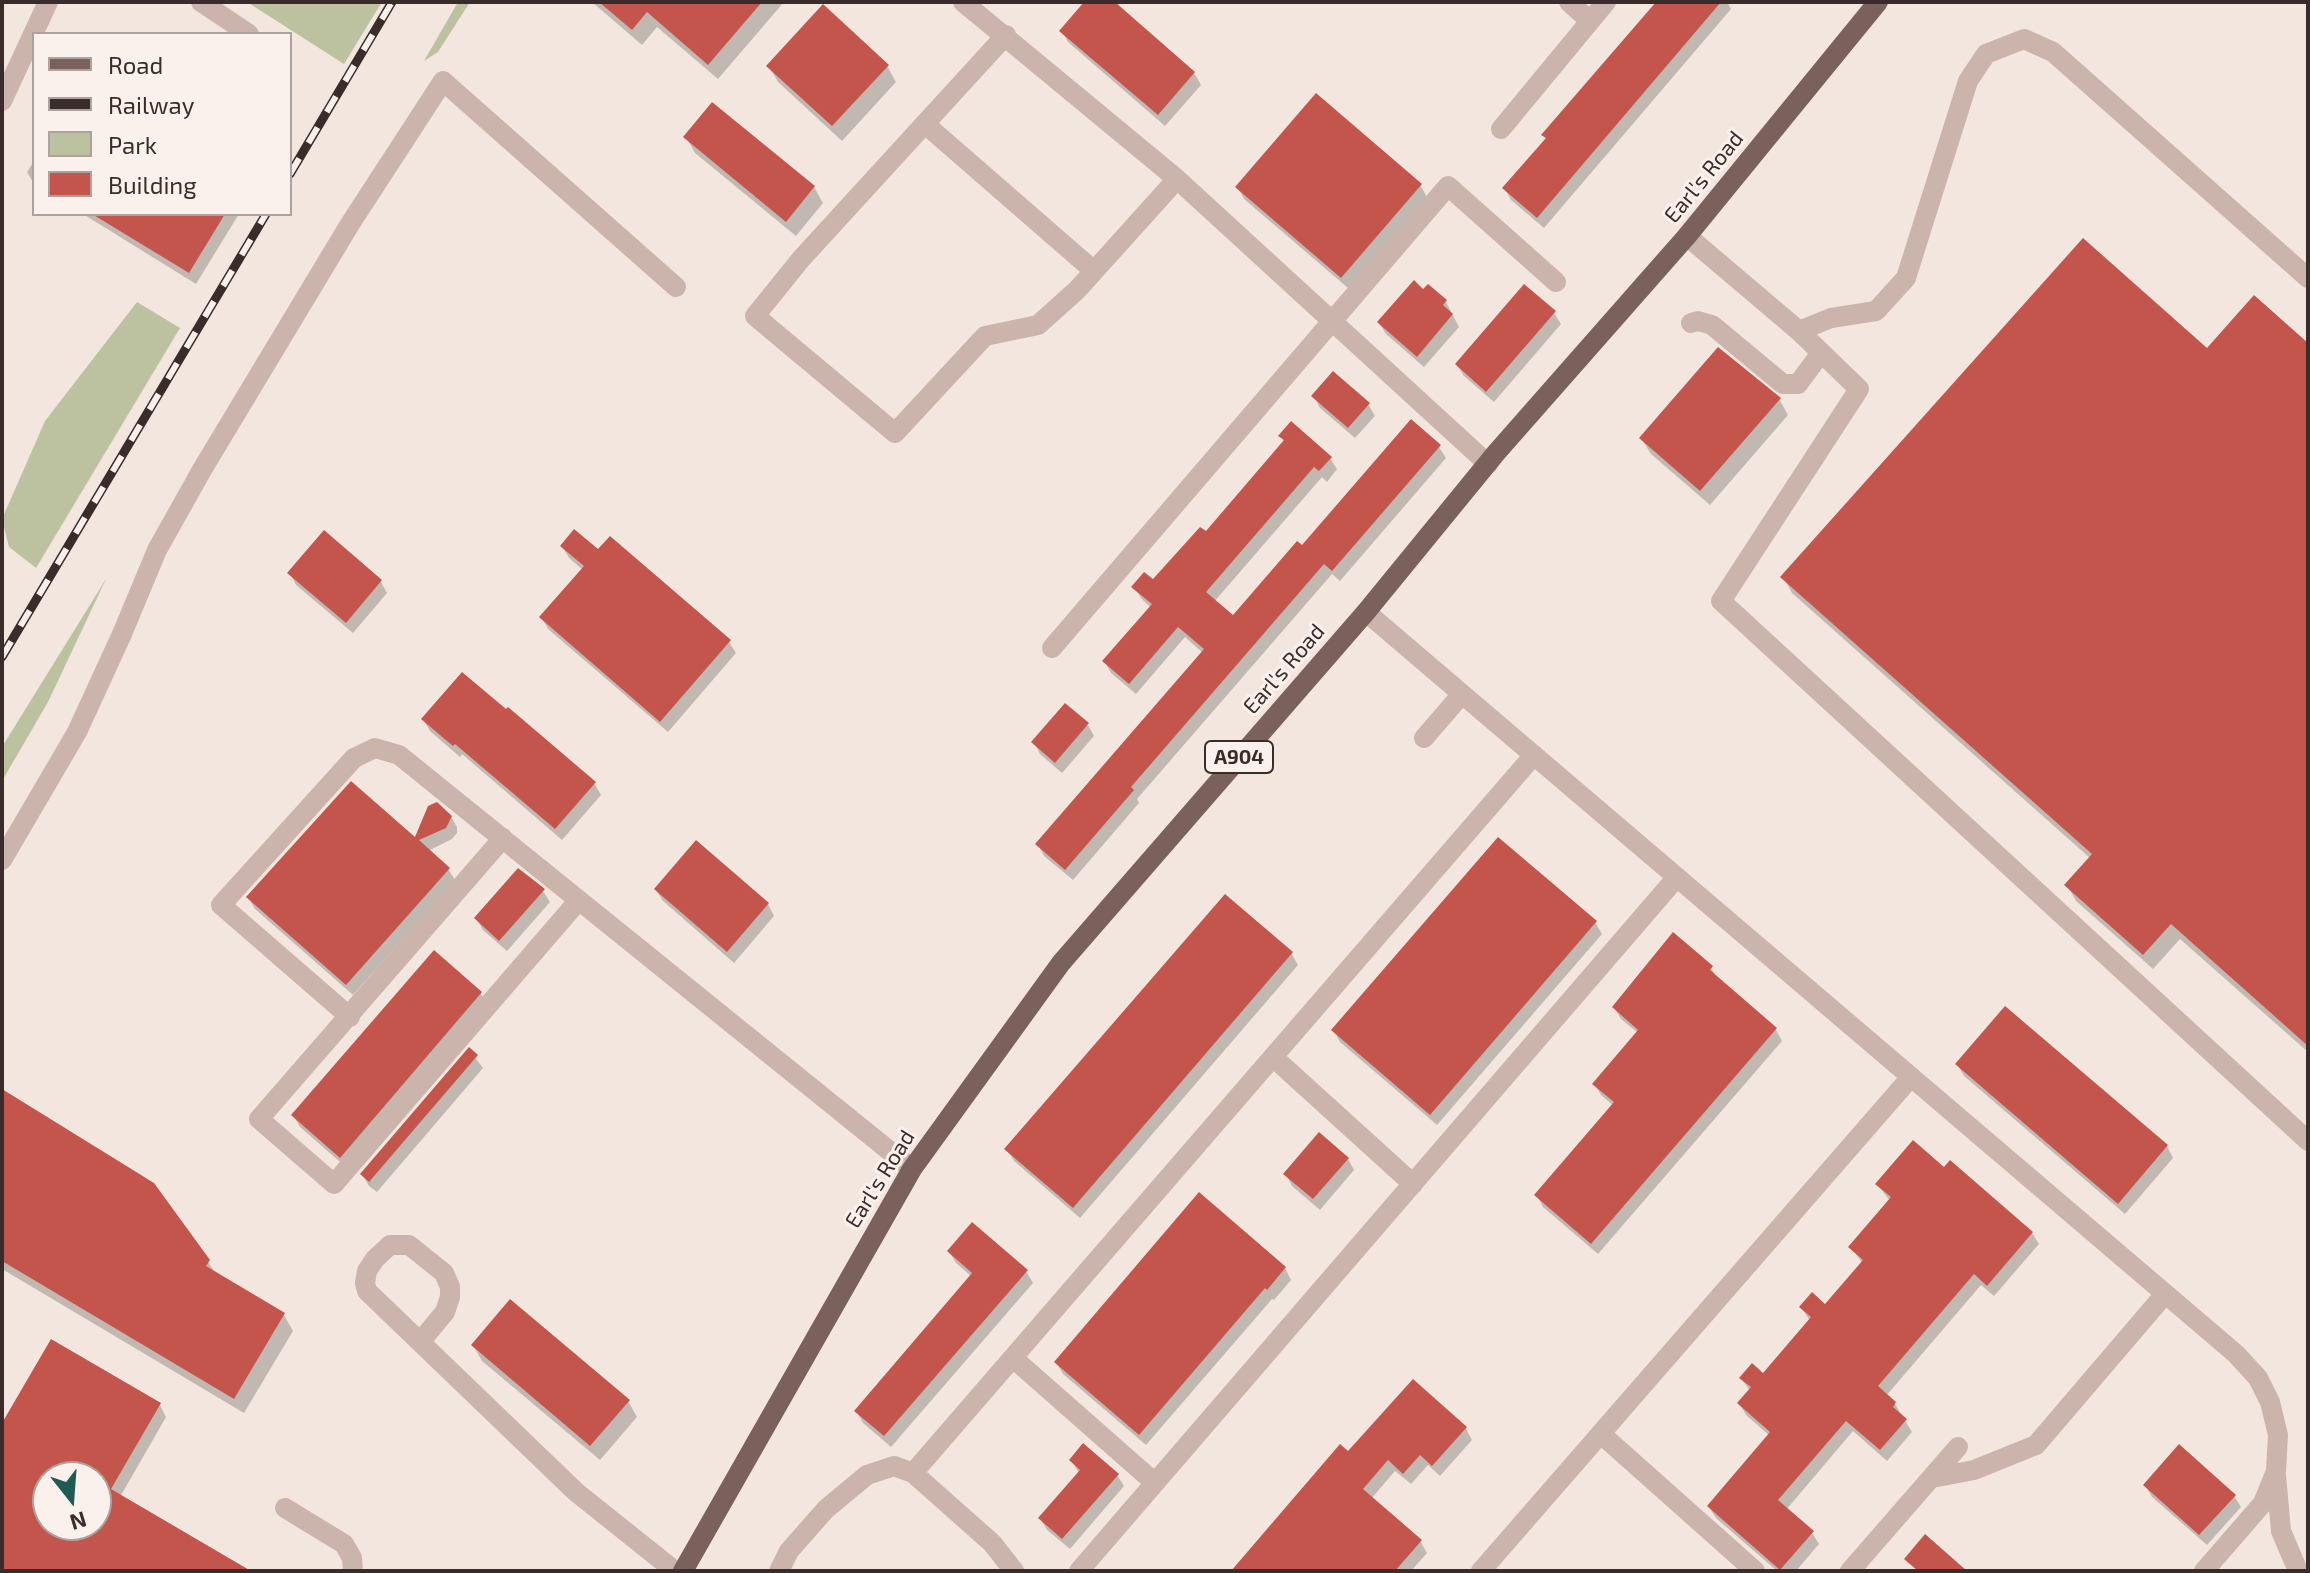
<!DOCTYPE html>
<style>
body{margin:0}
#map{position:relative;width:2310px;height:1573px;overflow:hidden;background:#f3e6df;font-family:"Exo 2",sans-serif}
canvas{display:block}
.frame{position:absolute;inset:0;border:4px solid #392c2a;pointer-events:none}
.legend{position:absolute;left:32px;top:32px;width:260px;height:184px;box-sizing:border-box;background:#faf1ec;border:2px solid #ada29e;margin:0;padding:10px 14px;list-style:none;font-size:24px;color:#392c2a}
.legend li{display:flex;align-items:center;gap:16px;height:40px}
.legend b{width:40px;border:2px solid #ada29e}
.north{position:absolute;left:32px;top:1461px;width:80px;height:80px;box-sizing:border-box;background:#faf1ec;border:2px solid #ada29e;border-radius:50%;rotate:163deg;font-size:22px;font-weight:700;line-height:32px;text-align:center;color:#392c2a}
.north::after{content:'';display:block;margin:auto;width:28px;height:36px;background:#205a54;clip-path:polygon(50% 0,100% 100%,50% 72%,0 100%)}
</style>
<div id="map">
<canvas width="2310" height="1573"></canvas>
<div class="frame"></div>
<ul class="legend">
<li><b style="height:10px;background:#7a615c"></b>Road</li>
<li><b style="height:10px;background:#392c2a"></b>Railway</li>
<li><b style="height:22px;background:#bcc29f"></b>Park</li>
<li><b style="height:22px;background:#c4554c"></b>Building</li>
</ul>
<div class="north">N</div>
</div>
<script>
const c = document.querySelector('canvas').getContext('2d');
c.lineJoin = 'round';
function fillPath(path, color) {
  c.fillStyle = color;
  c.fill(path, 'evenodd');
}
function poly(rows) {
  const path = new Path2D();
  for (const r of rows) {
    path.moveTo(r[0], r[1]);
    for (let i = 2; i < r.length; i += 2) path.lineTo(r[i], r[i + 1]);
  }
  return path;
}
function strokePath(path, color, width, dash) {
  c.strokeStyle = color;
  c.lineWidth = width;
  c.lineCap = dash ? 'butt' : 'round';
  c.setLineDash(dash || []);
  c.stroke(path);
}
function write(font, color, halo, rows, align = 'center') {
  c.font = font + ' "Exo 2",sans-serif';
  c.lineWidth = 6;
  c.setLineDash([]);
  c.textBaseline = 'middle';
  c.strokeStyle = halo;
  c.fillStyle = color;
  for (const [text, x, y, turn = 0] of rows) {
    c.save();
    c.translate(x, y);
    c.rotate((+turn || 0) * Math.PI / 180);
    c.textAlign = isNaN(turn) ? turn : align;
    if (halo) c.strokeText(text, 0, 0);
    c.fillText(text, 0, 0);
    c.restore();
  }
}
const green = poly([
 [247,2,382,2,344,64],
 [458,2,470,2,438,52,424,61],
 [137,302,180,328,36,568,9,547,2,519,45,421],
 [106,579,48,702,2,781,2,747]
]);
const shadow = poly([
 [592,2,784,2,718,79,657,27,642,45],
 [1087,2,1111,2,1194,73,1201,85,1165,126,1068,42,1062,31],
 [1658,2,1727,2,1731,9,1544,228,1511,200,1505,189,1547,140,1544,135],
 [769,66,887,66,896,82,842,141,778,82],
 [713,104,814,187,823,203,796,236,695,153,686,137],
 [34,161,34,184,27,172],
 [1420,185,1427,197,1348,288,1244,199,1238,188],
 [83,214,239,214,196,284],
 [1428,286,1446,302,1459,327,1424,367,1386,334,1379,323],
 [1554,313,1561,324,1494,402,1464,376,1457,365],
 [2308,345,2308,1052,2180,939,2153,969,2076,901,2067,885,2091,859,1792,593,1783,577,2207,350],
 [1314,396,1368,404,1375,416,1355,438,1320,408],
 [1779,399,1788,415,1710,505,1651,454,1641,438],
 [1281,436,1330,458,1337,469,1327,482,1322,477,1214,602,1233,618,1302,548,1439,447,1446,458,1340,581,1332,574,1137,799,1139,803,1073,880,1044,856,1038,844,1203,653,1185,637,1136,694,1111,673,1105,662,1151,608,1141,598,1134,587,1153,582,1206,534,1285,443],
 [324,533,381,582,387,593,353,633,296,585,290,573],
 [562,546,598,552,729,642,736,653,668,732,548,629,542,618,583,570,569,558],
 [506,712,594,783,601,795,562,840,462,754,460,757,430,731,423,719],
 [1088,725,1094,736,1062,773,1040,754,1034,742],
 [450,815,457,827,457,833,452,839,428,851,448,869,455,880,353,995,255,909,248,897,416,840],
 [696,843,768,904,774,916,734,963,663,901,656,890],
 [543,891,550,902,507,951,483,930,476,918],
 [1595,922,1602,934,1437,1125,1340,1042,1334,1031],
 [434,952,481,994,487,1005,347,1168,300,1127,293,1115],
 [1291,953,1298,965,1080,1218,1014,1161,1007,1149],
 [1711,968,1718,980,1776,1030,1782,1041,1598,1254,1543,1207,1537,1195,1614,1106,1601,1095,1595,1084,1638,1033,1621,1019,1614,1007],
 [469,1050,483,1068,377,1192,369,1186,362,1174],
 [1957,1064,2167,1146,2173,1158,2125,1214,1964,1076],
 [2,1092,208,1262,216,1274,284,1315,293,1331,244,1413,2,1269],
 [1348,1159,1354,1170,1320,1210,1292,1186,1286,1174],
 [1944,1170,2032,1233,2039,1244,1994,1296,1981,1285,1886,1396,1895,1404,1912,1432,1887,1461,1853,1431,1786,1510,1812,1533,1819,1544,1796,1571,1777,1571,1716,1518,1709,1507,1770,1436,1746,1415,1739,1403,1750,1391,1741,1378,1763,1376,1810,1321,1801,1307,1826,1307,1863,1264,1851,1247,1890,1201,1877,1184],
 [949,1252,1026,1271,1033,1283,891,1447,863,1423,856,1411,972,1277,956,1263],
 [1285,1268,1291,1280,1274,1300,1272,1299,1146,1445,1063,1374,1056,1362],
 [473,1345,628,1401,637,1417,600,1460,482,1361],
 [1413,1382,1466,1429,1472,1440,1440,1476,1428,1465,1411,1484,1395,1471,1371,1499,1420,1541,1427,1553,1411,1571,1233,1571,1348,1454],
 [160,1405,166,1417,120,1497,247,1571,2,1571,2,1427],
 [48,1477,96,1477,96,1525,48,1525],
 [1071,1460,1117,1475,1124,1486,1070,1549,1047,1530,1040,1518,1079,1473],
 [2145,1485,2234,1496,2241,1507,2207,1545,2152,1497]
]);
const building = poly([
 [599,2,762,2,708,65,647,12,632,30],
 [1084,2,1115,2,1195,72,1158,115,1059,31],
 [1656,2,1721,2,1537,218,1502,188,1546,138,1541,135],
 [823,4,889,65,832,126,766,66],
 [1316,93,1422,184,1341,278,1235,187],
 [712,102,815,186,786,222,683,137],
 [92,214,225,214,189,273],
 [2083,238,2207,348,2254,295,2308,343,2308,1046,2171,924,2143,955,2064,885,2092,854,1780,577],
 [1414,280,1423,289,1428,284,1447,300,1443,305,1453,314,1417,357,1377,322],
 [1524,284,1556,311,1486,392,1455,364],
 [1718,347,1781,398,1700,491,1639,438],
 [1333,371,1370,403,1348,428,1311,396],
 [1411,419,1441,445,1332,571,1324,564,1131,787,1134,790,1065,870,1035,844,1204,649,1178,627,1129,684,1102,661,1152,604,1131,587,1144,572,1153,579,1200,527,1206,531,1284,440,1278,436,1291,421,1332,457,1319,471,1314,467,1206,592,1233,615,1297,541,1302,545],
 [574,529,598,549,610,536,731,640,660,722,539,617,584,566,560,546],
 [324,530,382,580,346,623,287,573],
 [462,672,506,709,508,707,596,782,555,829,455,744,453,746,421,719],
 [1065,703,1089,723,1055,763,1031,742],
 [351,781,415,837,428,806,437,802,452,816,446,828,419,840,450,868,346,985,246,897],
 [1498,837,1597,921,1430,1115,1331,1030],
 [696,840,769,903,727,952,654,889],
 [518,868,545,889,499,941,474,918],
 [1225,894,1293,952,1073,1208,1004,1149],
 [1673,932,1713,966,1710,970,1777,1028,1591,1244,1534,1195,1614,1102,1592,1084,1638,1030,1612,1007],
 [434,950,482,992,340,1158,291,1115],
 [2005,1006,2168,1145,2118,1204,1955,1064],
 [469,1047,478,1055,369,1182,360,1174],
 [2,1089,154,1183,210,1260,206,1266,285,1313,234,1399,2,1261],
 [1319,1132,1349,1158,1313,1199,1283,1174],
 [1913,1140,1944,1167,1950,1160,2033,1232,1987,1286,1974,1274,1878,1386,1896,1402,1893,1407,1907,1419,1880,1450,1846,1421,1778,1500,1814,1531,1780,1570,1707,1506,1770,1432,1737,1403,1751,1387,1739,1378,1752,1363,1763,1373,1811,1317,1799,1307,1812,1292,1825,1304,1863,1260,1848,1247,1891,1197,1875,1184],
 [1199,1192,1286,1267,1267,1290,1265,1288,1139,1435,1054,1362],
 [972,1222,1028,1270,884,1436,854,1411,972,1273,947,1251],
 [510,1299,630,1400,590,1446,471,1345],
 [51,1339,161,1403,111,1489,251,1571,2,1571,2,1423],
 [48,1477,96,1477,96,1525,48,1525],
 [1413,1379,1467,1427,1432,1466,1420,1455,1403,1474,1388,1460,1363,1489,1422,1540,1395,1571,1231,1571,1340,1444,1348,1451],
 [1083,1443,1119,1474,1062,1539,1038,1518,1080,1470,1069,1460],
 [2179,1444,2236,1495,2199,1535,2143,1485],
 [1925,1534,1967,1571,1918,1571,1904,1559]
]);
const minor = poly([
 [201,2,249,34],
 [963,2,1177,179,1488,464],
 [1569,2,1590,21],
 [1006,35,801,259,755,316,895,433,985,336,1038,325,1077,290,1177,179],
 [2,101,48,2],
 [925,124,1094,271],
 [1501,129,1606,2],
 [1687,236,1799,331,1859,389,1721,601,2308,1141],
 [1691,323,1698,321,1712,325,1783,384,1798,384,1821,353],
 [1799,331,1831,318,1876,311,1906,278,1968,81,1986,54,2024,39,2053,52,2308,278],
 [1366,612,2236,1354,2258,1378,2270,1402,2278,1435,2276,1471,2263,1503,2204,1571],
 [1052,648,1448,186,1556,282],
 [1424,738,1462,694],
 [503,838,259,1119,334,1184,579,900],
 [2,860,77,732,122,634,157,550,203,468,350,224,443,81,676,287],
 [350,1017,221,905,354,758,375,748,399,755,912,1169],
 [1273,1057,1413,1184],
 [420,1342,445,1312,450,1297,450,1287,444,1273,409,1245,390,1245,375,1259,367,1271,365,1283,367,1291,576,1492,675,1571],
 [1013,1358,1155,1483],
 [1601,1434,1755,1571],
 [913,1473,1534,755],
 [2276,1475,2281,1531,2298,1571],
 [1932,1478,1974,1470,2036,1445,2165,1294],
 [285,1508,344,1544,352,1558,353,1571],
 [779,1571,789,1551,826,1509,867,1475,894,1466,913,1473,992,1543,1014,1571],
 [1079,1571,1677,877],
 [1481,1571,1911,1077],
 [1850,1571,1958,1447]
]);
const major = poly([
 [683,1571,912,1169,1061,963,1366,612,1496,453,1687,236,1878,2]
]);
const rail = poly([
 [290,174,392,2],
 [2,657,266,214]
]);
const shields = [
 [1239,757,68]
];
const shieldNames = [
 ["A904",1239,757]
];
const streetNames = [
 ["Earl's Road",1704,177,-51],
 ["Earl's Road",1284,669,-49],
 ["Earl's Road",880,1179,-58]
];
fillPath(green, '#bcc29f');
fillPath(shadow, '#0003');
fillPath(building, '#c4554c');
strokePath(minor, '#cbb4ab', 20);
strokePath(major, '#7a615c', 20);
strokePath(rail, '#392c2a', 9);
strokePath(rail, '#faf1ec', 6, [18]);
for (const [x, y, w] of shields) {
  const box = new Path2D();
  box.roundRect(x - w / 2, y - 16, w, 32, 6);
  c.fillStyle = '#faf1ec';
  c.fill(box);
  strokePath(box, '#392c2a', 2);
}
write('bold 20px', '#392c2a', null, shieldNames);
write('22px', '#392c2a', '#faf1ec', streetNames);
</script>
